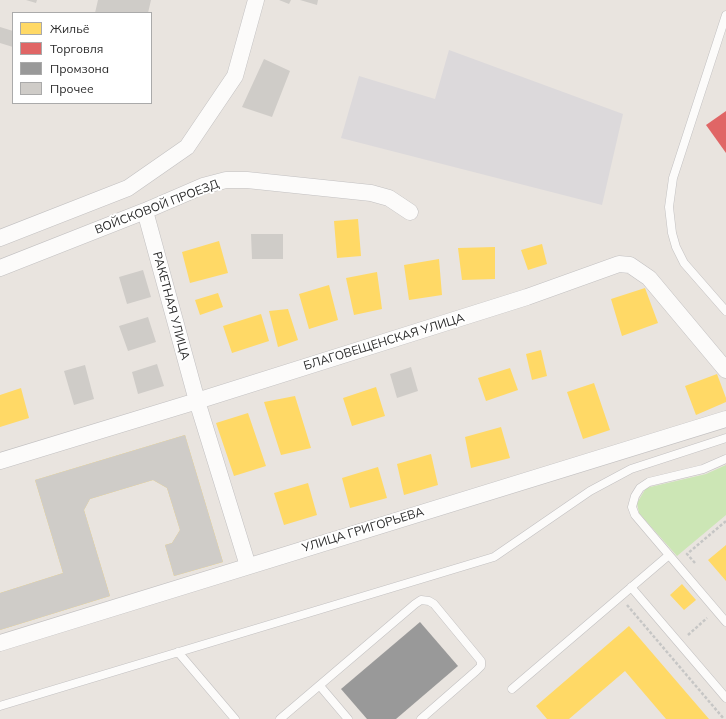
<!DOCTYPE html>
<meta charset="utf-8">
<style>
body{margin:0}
#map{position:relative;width:726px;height:719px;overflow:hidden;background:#e9e4df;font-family:Mulish,sans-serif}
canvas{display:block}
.legend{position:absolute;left:12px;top:12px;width:140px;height:92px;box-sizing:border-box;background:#fff;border:1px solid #aaa;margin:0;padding:5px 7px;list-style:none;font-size:12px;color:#2a2a2a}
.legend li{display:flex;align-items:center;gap:8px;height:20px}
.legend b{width:20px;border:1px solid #aaa}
</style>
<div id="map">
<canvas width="726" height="719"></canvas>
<ul class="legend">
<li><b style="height:11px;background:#ffd966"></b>Жильё</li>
<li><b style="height:11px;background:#e06666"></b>Торговля</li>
<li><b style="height:11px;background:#999"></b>Промзона</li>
<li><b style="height:11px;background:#cfccc8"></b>Прочее</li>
</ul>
</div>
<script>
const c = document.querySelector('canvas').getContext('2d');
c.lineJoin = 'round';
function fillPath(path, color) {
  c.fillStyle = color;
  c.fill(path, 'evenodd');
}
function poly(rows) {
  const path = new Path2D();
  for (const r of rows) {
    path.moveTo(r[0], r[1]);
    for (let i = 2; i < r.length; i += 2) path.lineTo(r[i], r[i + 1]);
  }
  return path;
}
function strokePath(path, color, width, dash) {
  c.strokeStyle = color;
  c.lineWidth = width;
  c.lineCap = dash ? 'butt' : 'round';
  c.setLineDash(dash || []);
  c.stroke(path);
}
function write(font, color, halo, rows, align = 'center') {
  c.font = font + ' Mulish,sans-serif';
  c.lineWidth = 4;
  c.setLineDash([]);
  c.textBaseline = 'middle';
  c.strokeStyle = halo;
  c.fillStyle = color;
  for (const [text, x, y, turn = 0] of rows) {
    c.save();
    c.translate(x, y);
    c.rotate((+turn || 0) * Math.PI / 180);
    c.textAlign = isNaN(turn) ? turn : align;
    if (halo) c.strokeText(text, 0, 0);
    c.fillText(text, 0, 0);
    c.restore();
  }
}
const industrial = poly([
 [449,50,623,114,602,205,341,138,359,76,435,99]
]);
const green = poly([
 [726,465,726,515,677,556,639,513,637,503,646,488,706,474]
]);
const homes = poly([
 [358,219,361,256,337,258,334,221],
 [219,241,228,273,190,283,182,252],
 [542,244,547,264,528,270,521,250],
 [495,247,495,279,462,280,458,248],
 [439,259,442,295,409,300,404,265],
 [377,272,382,309,354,315,346,278],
 [329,285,338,320,309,329,299,294],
 [645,288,658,323,622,336,611,299],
 [218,293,223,307,200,315,195,300],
 [288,309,298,340,278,347,269,311],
 [261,314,269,341,232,353,223,326],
 [541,350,547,376,532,380,526,354],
 [510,368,518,390,486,401,478,378],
 [717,374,726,398,726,402,696,415,685,386],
 [594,383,610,430,583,439,567,392],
 [376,387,385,416,352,426,343,398],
 [21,388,29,418,0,427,0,395],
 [295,396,311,448,281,455,264,402],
 [248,413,266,466,234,476,216,423],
 [501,427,510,458,471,468,465,437],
 [185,435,223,562,174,576,165,545,172,543,180,530,167,488,153,480,90,499,84,510,110,596,0,630,0,593,63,573,35,480],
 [431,454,438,485,404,495,397,464],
 [378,467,387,498,350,508,342,478],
 [308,483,317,515,284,525,274,493],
 [726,545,726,581,708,560],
 [682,584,696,600,684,610,670,595],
 [629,626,709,719,666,719,625,671,569,719,547,719,536,706]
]);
const shops = poly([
 [726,111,726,153,706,125]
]);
const industry = poly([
 [420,622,458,666,396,719,367,719,341,689]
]);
const building = poly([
 [26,0,37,0,36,3],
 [98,0,151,0,148,13,95,13],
 [279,0,291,0,289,4],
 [300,0,318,0,317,5],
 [0,27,13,31,13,47,0,43],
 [264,59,290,71,272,117,242,107],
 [251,234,283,234,283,259,252,259],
 [143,270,151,297,127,304,119,277],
 [148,317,156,342,128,351,119,326],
 [157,364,164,386,138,394,132,372],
 [85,365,94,399,74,405,64,371],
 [411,367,418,391,397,398,390,374],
 [185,435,223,562,174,576,165,545,172,543,180,530,167,488,153,480,90,499,84,510,110,596,0,630,0,593,63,573,35,480]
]);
const path = poly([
 [695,563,687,554,726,521],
 [627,605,724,719],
 [688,635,707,618]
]);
const service = poly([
 [726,15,673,178,669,207,672,233,676,247,684,263,726,311],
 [669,555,726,622],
 [631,587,726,698],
 [178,652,235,719],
 [320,686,348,719],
 [512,689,669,555,635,515,632,507,635,496,640,488,649,482,703,469,726,459],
 [0,706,494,557,590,491,631,469,726,438],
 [280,719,415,604,421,600,429,601,434,604,481,661,481,666,476,671,421,719]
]);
const minor = poly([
 [145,211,197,401,248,566],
 [0,238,128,188,187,147,235,76,256,0],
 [0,268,145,211,203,186,226,180,247,180,371,193,389,198,410,212],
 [0,461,197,401,527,297,619,264,630,265,649,278,726,370],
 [0,643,726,419]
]);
const streetNames = [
 ["ВОЙСКОВОЙ ПРОЕЗД",157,207,-21],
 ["РАКЕТНАЯ УЛИЦА",171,306,75],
 ["БЛАГОВЕЩЕНСКАЯ УЛИЦА",384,342,-17],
 ["УЛИЦА ГРИГОРЬЕВА",363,530,-17]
];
fillPath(industrial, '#dcd9db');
fillPath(green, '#cce6b5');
fillPath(homes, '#ffd966');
fillPath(shops, '#e06666');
fillPath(industry, '#999');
fillPath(building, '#cfccc8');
strokePath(service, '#c2c0c1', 9);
strokePath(minor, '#c2c0c1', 17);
strokePath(path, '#c6c6c5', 2.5, [3, 2]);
strokePath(service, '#fcfbfa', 8);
strokePath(minor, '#fcfbfa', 16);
write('12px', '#2a2a2a', '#fff', streetNames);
</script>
